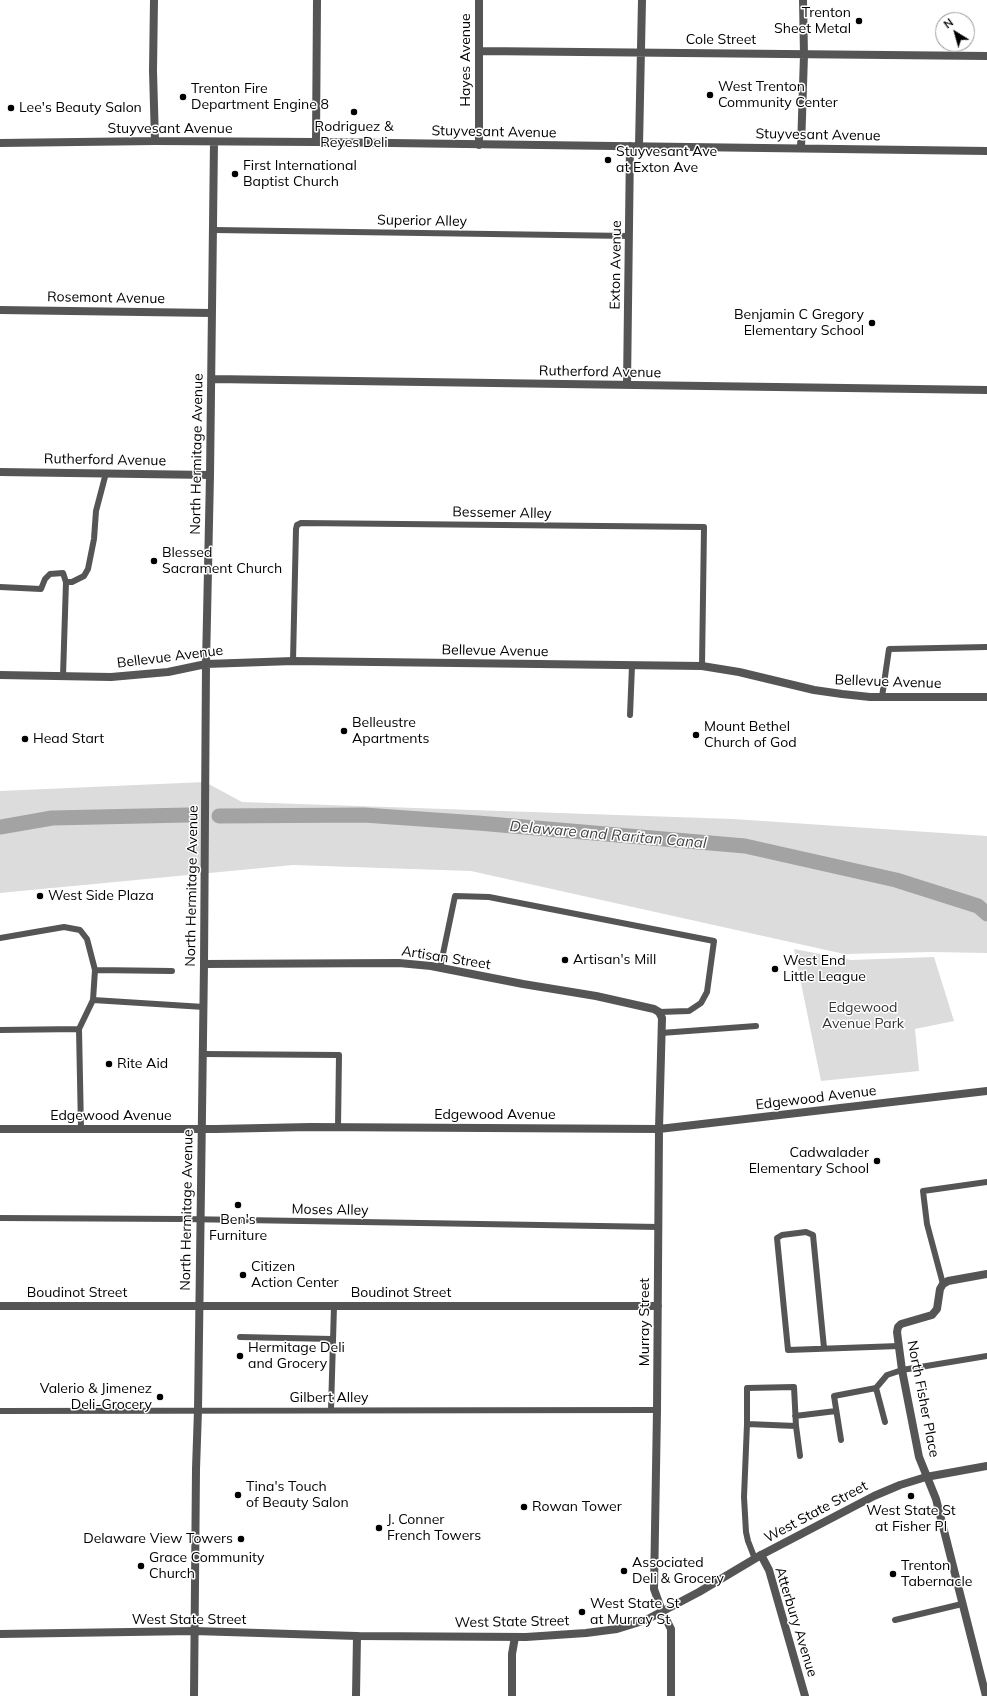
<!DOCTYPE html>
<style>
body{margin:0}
#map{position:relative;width:987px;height:1696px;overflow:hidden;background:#fff;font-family:Mulish,sans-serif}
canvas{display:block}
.north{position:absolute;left:935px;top:12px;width:40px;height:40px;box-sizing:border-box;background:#fff;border:1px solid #999;border-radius:50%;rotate:323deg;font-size:11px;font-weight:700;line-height:16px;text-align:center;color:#000}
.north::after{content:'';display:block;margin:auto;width:14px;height:18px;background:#000;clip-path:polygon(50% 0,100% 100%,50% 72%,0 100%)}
</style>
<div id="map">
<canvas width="987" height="1696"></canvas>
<div class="north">N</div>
</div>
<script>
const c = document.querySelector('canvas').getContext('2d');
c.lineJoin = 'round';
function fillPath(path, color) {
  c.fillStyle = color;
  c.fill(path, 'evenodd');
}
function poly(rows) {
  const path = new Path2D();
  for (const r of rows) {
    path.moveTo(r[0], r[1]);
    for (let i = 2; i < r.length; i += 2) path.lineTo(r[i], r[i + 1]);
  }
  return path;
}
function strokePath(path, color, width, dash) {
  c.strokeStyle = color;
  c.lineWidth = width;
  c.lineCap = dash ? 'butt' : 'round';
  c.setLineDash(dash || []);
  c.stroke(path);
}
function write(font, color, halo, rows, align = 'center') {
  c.font = font + ' Mulish,sans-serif';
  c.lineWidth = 3;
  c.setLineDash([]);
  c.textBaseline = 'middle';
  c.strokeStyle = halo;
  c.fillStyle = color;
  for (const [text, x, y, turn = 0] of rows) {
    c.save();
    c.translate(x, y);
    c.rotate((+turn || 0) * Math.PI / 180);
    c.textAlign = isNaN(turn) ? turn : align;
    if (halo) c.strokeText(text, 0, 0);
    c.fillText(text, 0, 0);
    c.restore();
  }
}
const green = poly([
 [205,782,242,802,733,819,987,836,987,953,932,952,844,954,471,871,293,865,0,893,0,791],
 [794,949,851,960,934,957,954,1021,915,1029,919,1071,821,1081]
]);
const canal = poly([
 [219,816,364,815,478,823,745,846,896,880,978,906,987,914],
 [0,827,52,818,188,815]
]);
const service = poly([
 [214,230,629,236],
 [0,587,41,589,45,579,50,574,63,573,66,582,72,582,84,576,88,569,94,539,96,511,106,473],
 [293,661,296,529,297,525,301,523,704,527,702,666],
 [63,676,66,582],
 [882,697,889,649,987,647],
 [630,715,632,666],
 [0,938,64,927,80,930,87,939,95,970,172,971],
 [440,968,455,896,489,897,714,941,707,992,701,1003,689,1011,659,1012],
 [93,1000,204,1007],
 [79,1029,93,1000,95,970],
 [0,1030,79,1029,81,1129],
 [661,1033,756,1026],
 [203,1054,339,1055,338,1127],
 [0,1218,183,1219,659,1227],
 [943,1284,927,1224,923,1191,987,1182],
 [240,1337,332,1339],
 [824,1348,813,1235,806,1232,782,1235,777,1238,788,1350,899,1346],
 [331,1410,334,1306],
 [0,1411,657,1410],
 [795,1416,836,1411],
 [885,1422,876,1388,887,1375,902,1370,987,1356],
 [747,1424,747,1388,794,1387,796,1426],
 [841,1440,834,1396,876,1388],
 [755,1559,748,1541,746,1532,744,1497,747,1424,796,1426,800,1456],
 [895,1620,962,1604]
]);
const minor = poly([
 [154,0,153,71,155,141],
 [480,51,987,56],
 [316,142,317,0],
 [0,143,155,141,316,142,987,151],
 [479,145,479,0],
 [639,146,642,0],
 [801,148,804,55,803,0],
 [0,310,212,313],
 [212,379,987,390],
 [627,385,630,146],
 [0,472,210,475],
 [0,675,111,677,168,672,206,664,293,661,702,666,739,672,814,690,842,694,870,697,987,697],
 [204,964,399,963,431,966,523,984,596,996,654,1009,659,1012,662,1018,659,1129,657,1410,654,1589,662,1611,671,1629,671,1696],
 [0,1129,216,1129,310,1127,659,1129,987,1091],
 [0,1306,658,1306],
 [761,1555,769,1570,805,1696],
 [194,1696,196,1469,198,1410,204,964,206,664,210,475,214,142],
 [356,1696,357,1636],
 [512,1696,512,1654,515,1637],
 [986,1696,936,1499,919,1457,902,1370,897,1332,898,1327,901,1324,932,1315,937,1309,940,1289,943,1284,948,1281,987,1274]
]);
const tertiary = poly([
 [0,1634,194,1631,357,1636,526,1637,586,1633,617,1629,646,1620,699,1592,761,1555,874,1496,900,1485,926,1477,987,1466]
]);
const markers = [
 [859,21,4,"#000"],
 [710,95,4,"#000"],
 [183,97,4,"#000"],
 [11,108,4,"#000"],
 [354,112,4,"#000"],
 [608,160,4,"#000"],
 [235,174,4,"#000"],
 [872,323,4,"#000"],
 [154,561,4,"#000"],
 [344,731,4,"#000"],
 [696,735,4,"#000"],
 [25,739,4,"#000"],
 [40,896,4,"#000"],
 [565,960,4,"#000"],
 [775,969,4,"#000"],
 [109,1064,4,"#000"],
 [877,1161,4,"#000"],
 [238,1205,4,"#000"],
 [243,1275,4,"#000"],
 [240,1356,4,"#000"],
 [160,1397,4,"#000"],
 [238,1495,4,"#000"],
 [911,1496,4,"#000"],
 [524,1507,4,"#000"],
 [379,1528,4,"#000"],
 [241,1539,4,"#000"],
 [141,1566,4,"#000"],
 [624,1571,4,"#000"],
 [893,1574,4,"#000"],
 [582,1612,4,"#000"]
];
const poiNames = [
 ["Trenton",851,13,"right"],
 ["Sheet Metal",851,29,"right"],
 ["West Trenton",718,87],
 ["Community Center",718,103],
 ["Trenton Fire",191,89],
 ["Department Engine 8",191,105],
 ["Lee's Beauty Salon",19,108],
 ["Rodriguez &",354,127,"center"],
 ["Reyes Deli",354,143,"center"],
 ["Stuyvesant Ave",616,152],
 ["at Exton Ave",616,168],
 ["First International",243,166],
 ["Baptist Church",243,182],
 ["Benjamin C Gregory",864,315,"right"],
 ["Elementary School",864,331,"right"],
 ["Blessed",162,553],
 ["Sacrament Church",162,569],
 ["Belleustre",352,723],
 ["Apartments",352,739],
 ["Mount Bethel",704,727],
 ["Church of God",704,743],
 ["Head Start",33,739],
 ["West Side Plaza",48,896],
 ["Artisan's Mill",573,960],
 ["West End",783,961],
 ["Little League",783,977],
 ["Rite Aid",117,1064],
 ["Cadwalader",869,1153,"right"],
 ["Elementary School",869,1169,"right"],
 ["Ben's",238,1220,"center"],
 ["Furniture",238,1236,"center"],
 ["Citizen",251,1267],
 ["Action Center",251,1283],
 ["Hermitage Deli",248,1348],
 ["and Grocery",248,1364],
 ["Valerio & Jimenez",152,1389,"right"],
 ["Deli-Grocery",152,1405,"right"],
 ["Tina's Touch",246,1487],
 ["of Beauty Salon",246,1503],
 ["Rowan Tower",532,1507],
 ["West State St",911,1511,"center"],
 ["at Fisher Pl",911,1527,"center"],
 ["J. Conner",387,1520],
 ["French Towers",387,1536],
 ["Delaware View Towers",233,1539,"right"],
 ["Grace Community",149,1558],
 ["Church",149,1574],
 ["Associated",632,1563],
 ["Deli & Grocery",632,1579],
 ["Trenton",901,1566],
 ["Tabernacle",901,1582],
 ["West State St",590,1604],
 ["at Murray St",590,1620]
];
const streetNames = [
 ["Cole Street",721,40],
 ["Hayes Avenue",466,60,-90],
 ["Stuyvesant Avenue",170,129],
 ["Stuyvesant Avenue",494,132,1],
 ["Stuyvesant Avenue",818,135,1],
 ["Superior Alley",422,221,1],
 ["Exton Avenue",616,265,-89],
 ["Rosemont Avenue",106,298,1],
 ["Rutherford Avenue",600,372,1],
 ["North Hermitage Avenue",197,454,-89],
 ["Rutherford Avenue",105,460,1],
 ["Bessemer Alley",502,513,1],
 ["Bellevue Avenue",495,651,1],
 ["Bellevue Avenue",170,657,-7],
 ["Bellevue Avenue",888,682,2],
 ["North Hermitage Avenue",192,886,-89],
 ["Artisan Street",446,958,9],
 ["Edgewood Avenue",816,1098,-7],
 ["Edgewood Avenue",495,1115],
 ["Edgewood Avenue",111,1116],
 ["North Hermitage Avenue",187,1210,-89],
 ["Moses Alley",330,1210,1],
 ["Boudinot Street",77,1293],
 ["Boudinot Street",401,1293],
 ["Murray Street",645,1322,-90],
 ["Gilbert Alley",329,1398],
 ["North Fisher Place",923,1399,79],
 ["West State Street",816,1512,-28],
 ["West State Street",189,1620],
 ["West State Street",512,1622,-1],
 ["Atterbury Avenue",796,1622,73]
];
const parkNames = [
 ["Edgewood",863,1008],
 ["Avenue Park",863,1024]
];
const waterNames = [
 ["Delaware and Raritan Canal",608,835,5]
];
fillPath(green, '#dcdcdc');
strokePath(canal, '#a3a3a3', 15);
strokePath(service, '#555', 6);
strokePath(minor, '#555', 8);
strokePath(tertiary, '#555', 8);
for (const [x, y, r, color] of markers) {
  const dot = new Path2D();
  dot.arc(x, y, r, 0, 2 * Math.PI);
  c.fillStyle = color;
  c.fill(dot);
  strokePath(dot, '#fff', 1.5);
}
write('14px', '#000', '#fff', poiNames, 'left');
write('14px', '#000', '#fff', streetNames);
write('14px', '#333', '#fff', parkNames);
write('italic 15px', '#444', '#fff', waterNames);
</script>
